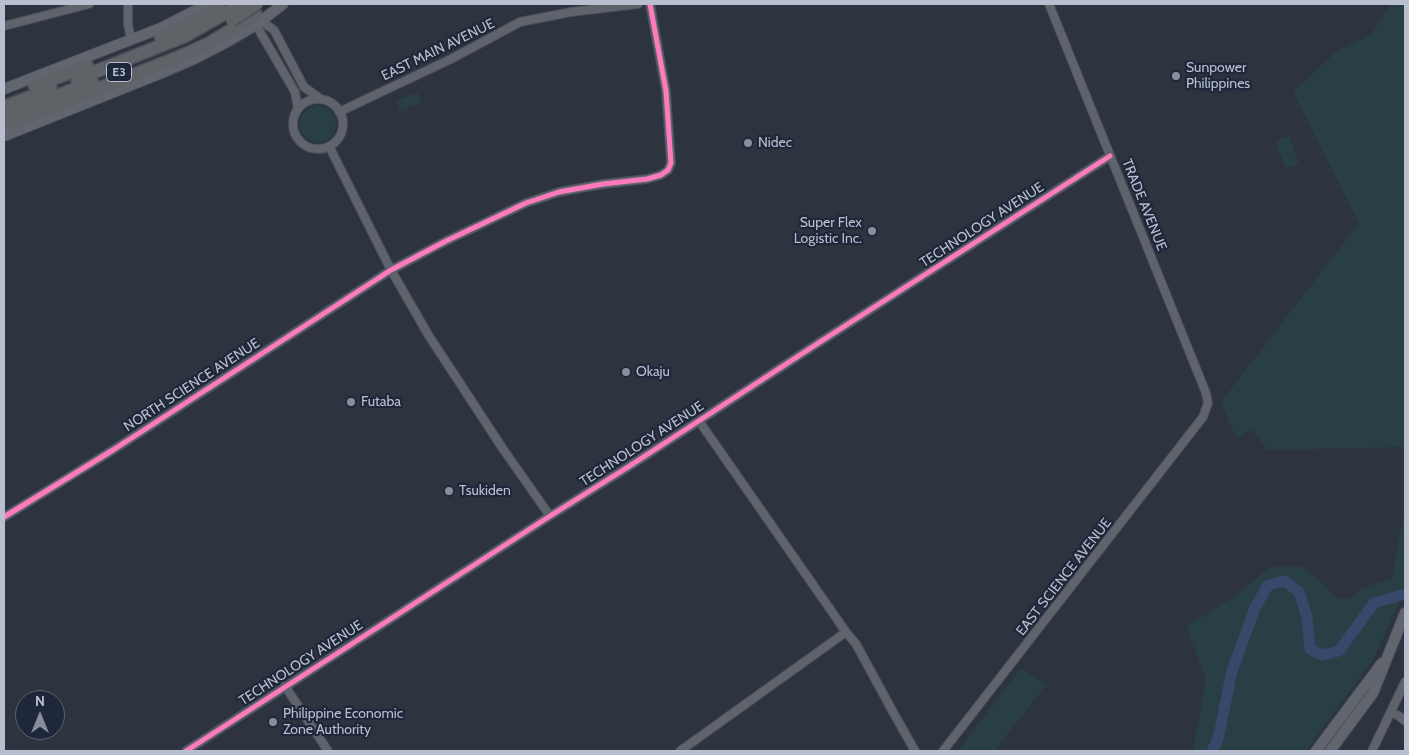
<!DOCTYPE html>
<style>
body{margin:0}
#map{position:relative;width:1409px;height:755px;overflow:hidden;background:#2d333f;font-family:Cabin,sans-serif}
canvas{display:block}
.frame{position:absolute;inset:0;border:5px solid #b9bfcf;pointer-events:none}
.north{position:absolute;left:15px;top:690px;width:50px;height:50px;box-sizing:border-box;background:#1f283b;border:1px solid #5d6476;border-radius:50%;rotate:0deg;font-size:14px;font-weight:700;line-height:20px;text-align:center;color:#b9bfcf}
.north::after{content:'';display:block;margin:auto;width:18px;height:22px;background:#888e9d;clip-path:polygon(50% 0,100% 100%,50% 72%,0 100%)}
</style>
<div id="map">
<canvas width="1409" height="755"></canvas>
<div class="frame"></div>
<div class="north">N</div>
</div>
<script>
const c = document.querySelector('canvas').getContext('2d');
c.lineJoin = 'round';
function fillPath(path, color) {
  c.fillStyle = color;
  c.fill(path, 'evenodd');
}
function poly(rows) {
  const path = new Path2D();
  for (const r of rows) {
    if (r.length === 3) {
      path.moveTo(r[0] + r[2], r[1]);
      path.arc(r[0], r[1], r[2], 0, 2 * Math.PI);
      continue;
    }
    path.moveTo(r[0], r[1]);
    for (let i = 2; i < r.length; i += 2) path.lineTo(r[i], r[i + 1]);
  }
  return path;
}
function strokePath(path, color, width, dash) {
  c.strokeStyle = color;
  c.lineWidth = width;
  c.lineCap = dash ? 'butt' : 'round';
  c.setLineDash(dash || []);
  c.stroke(path);
}
function write(font, color, halo, rows, align = 'center') {
  c.font = font + ' Cabin,sans-serif';
  c.lineWidth = 4.5;
  c.setLineDash([]);
  c.textBaseline = 'middle';
  c.strokeStyle = halo;
  c.fillStyle = color;
  for (const [text, x, y, turn = 0] of rows) {
    c.save();
    c.translate(x, y);
    c.rotate((+turn || 0) * Math.PI / 180);
    c.textAlign = isNaN(turn) ? turn : align;
    if (halo) c.strokeText(text, 0, 0);
    c.fillText(text, 0, 0);
    c.restore();
  }
}
const green = poly([
 [1390,4,1405,4,1405,447,1267,450,1251,429,1237,439,1221,402,1359,223,1293,92,1337,51,1371,35,1390,6],
 [417,92,422,102,400,111,396,101],
 [318,124,18],
 [1289,136,1299,163,1286,168,1275,142],
 [1405,507,1405,590,1374,658,1306,751,1195,751,1194,746,1206,678,1186,627,1238,594,1269,567,1302,566,1328,588,1337,599,1352,598,1362,588,1392,578],
 [1021,668,1046,685,994,751,961,751,959,750,961,747]
]);
const river = poly([
 [1212,751,1218,739,1232,671,1255,608,1268,585,1285,581,1299,592,1307,617,1310,649,1322,655,1339,651,1374,603,1405,594]
]);
const minor = poly([
 [128,4,128,24,131,40],
 [261,21,274,30,304,87,321,99],
 [256,25,295,92,298,109],
 [4,26,89,4],
 [318,124,25],
 [339,112,451,59,520,22,571,12,638,4],
 [329,146,391,270,429,336,503,449,550,516],
 [4,517,113,450,391,270,446,241,526,203,559,192,603,184,647,179,661,175,668,170,671,163,666,91,650,4],
 [846,632,856,644,893,712,915,751],
 [285,686,328,751],
 [1391,712,1399,716,1405,721],
 [186,751,550,516,628,467,823,340,1110,156],
 [680,751,846,632,699,421],
 [943,751,1203,417,1208,403,1206,393,1049,4],
 [1372,751,1405,682]
]);
const major = poly([
 [4,89,161,28,208,4],
 [4,136,164,72,194,59,225,43,256,25,283,4],
 [1316,751,1382,663],
 [1330,751,1373,693,1405,613]
]);
const highway = poly([
 [161,37,195,21,225,4],
 [77,79,185,36,227,12],
 [35,86,87,66],
 [4,107,51,89],
 [4,117,92,82],
 [4,126,179,57,210,43,256,15]
]);
const highwayBridge = poly([
 [227,12,241,4],
 [232,20,257,4]
]);
const cycleway = poly([
 [4,517,113,450,391,270,446,241,526,203,559,192,603,184,647,179,661,175,668,170,671,163,666,91,650,4],
 [186,751,550,516,628,467,823,340,1110,156]
]);
const markers = [
 [1176,76,5,"#888e9d"],
 [748,143,5,"#888e9d"],
 [872,231,5,"#888e9d"],
 [626,372,5,"#888e9d"],
 [351,402,5,"#888e9d"],
 [449,491,5,"#888e9d"],
 [273,722,5,"#888e9d"]
];
const shields = [
 [119,72,25]
];
const shieldNames = [
 ["E3",119,72]
];
const streetNames = [
 ["EAST MAIN AVENUE",438,50,-26],
 ["TRADE AVENUE",1144,205,68],
 ["TECHNOLOGY AVENUE",982,225,-33],
 ["NORTH SCIENCE AVENUE",192,385,-33],
 ["TECHNOLOGY AVENUE",642,444,-33],
 ["EAST SCIENCE AVENUE",1064,577,-52],
 ["TECHNOLOGY AVENUE",301,663,-33]
];
const poiNames = [
 ["Sunpower",1186,68],
 ["Philippines",1186,84],
 ["Nidec",758,143],
 ["Super Flex",862,223,"right"],
 ["Logistic Inc.",862,239,"right"],
 ["Okaju",636,372],
 ["Futaba",361,402],
 ["Tsukiden",459,491],
 ["Philippine Economic",283,714],
 ["Zone Authority",283,730]
];
fillPath(green, '#293f46');
strokePath(river, '#37496a', 11);
strokePath(minor, '#4a4e57', 10);
strokePath(major, '#4b505b', 12);
strokePath(highway, '#4a4f5a', 15);
strokePath(minor, '#5f636c', 8);
strokePath(major, '#61656d', 10);
strokePath(highway, '#5f6266', 12);
strokePath(highwayBridge, '#4a4f5a', 15, []);
strokePath(highwayBridge, '#5f6266', 12);
strokePath(cycleway, '#fd7abc', 5);
for (const [x, y, r, color] of markers) {
  const dot = new Path2D();
  dot.arc(x, y, r, 0, 2 * Math.PI);
  c.fillStyle = color;
  c.fill(dot);
  strokePath(dot, '#1f283b', 2);
}
for (const [x, y, w] of shields) {
  const box = new Path2D();
  box.roundRect(x - w / 2, y - 9.5, w, 19, 4);
  c.fillStyle = '#1f283b';
  c.fill(box);
  strokePath(box, '#b9bfcf', 1);
}
write('bold 12px', '#b9bfcf', null, shieldNames);
write('14px', '#b9bfcf', '#1f283b', streetNames);
write('14px', '#b9bfcf', '#1f283b', poiNames, 'left');
</script>
